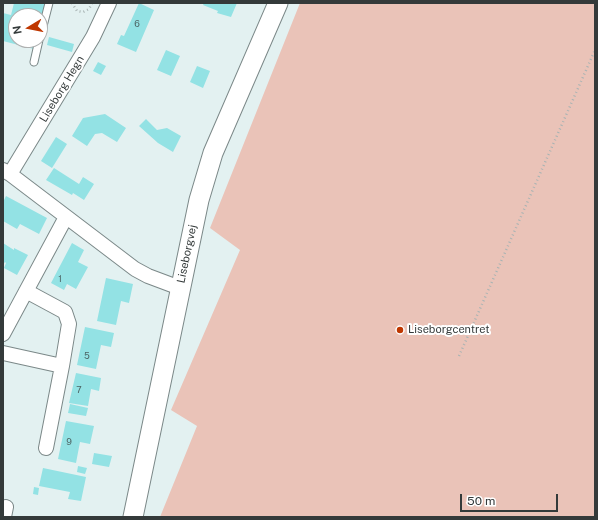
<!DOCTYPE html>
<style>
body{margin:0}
#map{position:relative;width:598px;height:520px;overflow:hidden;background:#e3f1f1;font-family:"Public Sans",sans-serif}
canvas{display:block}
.frame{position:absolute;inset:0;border:4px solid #343a3a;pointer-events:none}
.north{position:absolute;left:8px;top:8px;width:40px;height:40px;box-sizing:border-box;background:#fff;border:1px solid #aeb0b0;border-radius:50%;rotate:260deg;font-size:11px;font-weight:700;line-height:16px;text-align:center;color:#343a3a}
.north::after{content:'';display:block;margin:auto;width:14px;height:18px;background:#bf3700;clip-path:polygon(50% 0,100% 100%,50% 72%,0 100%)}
.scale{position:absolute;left:460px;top:494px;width:98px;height:18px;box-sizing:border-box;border:2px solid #343a3a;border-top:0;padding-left:5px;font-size:12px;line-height:14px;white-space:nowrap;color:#343a3a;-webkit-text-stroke:3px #fff;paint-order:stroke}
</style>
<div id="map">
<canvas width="598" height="520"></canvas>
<div class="frame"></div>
<div class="north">N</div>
<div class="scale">50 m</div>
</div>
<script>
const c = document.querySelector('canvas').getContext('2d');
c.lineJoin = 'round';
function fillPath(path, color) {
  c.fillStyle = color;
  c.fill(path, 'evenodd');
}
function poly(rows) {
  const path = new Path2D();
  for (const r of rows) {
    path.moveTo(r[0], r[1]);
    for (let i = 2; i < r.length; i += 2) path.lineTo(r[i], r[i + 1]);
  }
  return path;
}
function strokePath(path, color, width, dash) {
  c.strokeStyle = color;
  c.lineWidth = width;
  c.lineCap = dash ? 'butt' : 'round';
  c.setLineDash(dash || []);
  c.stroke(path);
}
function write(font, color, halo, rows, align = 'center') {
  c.font = font + ' "Public Sans",sans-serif';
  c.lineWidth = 4;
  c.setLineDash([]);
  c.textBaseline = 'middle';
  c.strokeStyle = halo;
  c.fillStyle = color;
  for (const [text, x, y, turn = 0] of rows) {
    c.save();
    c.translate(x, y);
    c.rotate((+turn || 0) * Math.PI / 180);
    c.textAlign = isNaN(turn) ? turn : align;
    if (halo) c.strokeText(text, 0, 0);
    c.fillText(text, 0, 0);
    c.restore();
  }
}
const green = poly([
 [300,3,595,3,595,517,160,517,197,426,171,410,240,250,210,228]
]);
const building = poly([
 [14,3,45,3,41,22,40,16,16,16,16,40,36,40,34,49,3,41,3,13,11,15],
 [139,3,154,10,136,52,117,44,121,35,124,36],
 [204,3,237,3,231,17,217,13,218,11,203,5],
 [49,37,74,44,72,52,47,45],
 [166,50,180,56,171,76,157,70],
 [98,62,106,66,101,75,93,71],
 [197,66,210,71,203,88,190,82],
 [105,114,126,128,117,142,102,133,95,134,87,146,72,136,83,118],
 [146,119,157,130,167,128,181,136,173,152,158,143,139,126],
 [56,137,67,144,52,168,41,161],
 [54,168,79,184,83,177,94,184,84,200,73,193,72,195,46,180],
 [6,196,47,218,39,234,20,224,17,229,3,221,3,202],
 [3,243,14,250,14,248,28,255,17,275,4,268,6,263,5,262,3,265],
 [72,243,84,250,78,262,88,267,76,289,67,284,64,290,51,283],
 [106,278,133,284,129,303,121,301,116,325,97,321],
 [85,327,114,333,111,347,101,345,96,369,77,365],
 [76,373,101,378,99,391,91,389,88,406,69,403],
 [70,404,88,408,86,416,68,413],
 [66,421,94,426,90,444,80,442,76,463,58,459],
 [94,453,112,456,109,467,92,464],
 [78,466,87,468,85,474,77,472],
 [43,468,86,477,81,501,68,499,70,492,39,486],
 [34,487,39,488,38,495,33,494]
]);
const path = poly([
 [72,3,77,11,83,12,89,9,92,3],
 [459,356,595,50]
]);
const lane = poly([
 [40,38,49,3],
 [34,62,39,40]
]);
const street = poly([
 [3,170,10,174,135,269,148,276,180,288],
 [10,174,93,37,109,3],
 [3,334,66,217],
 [3,353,62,366,69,324,65,312,26,291],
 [46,448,62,366],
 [4,517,6,507]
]);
const secondary = poly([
 [133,517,199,200,213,153,278,3]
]);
const markers = [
 [400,330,4,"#bf3700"]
];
const numberNames = [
 ["6",137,24],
 ["1",60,279],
 ["5",87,356],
 ["7",79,390],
 ["9",69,442]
];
const streetNames = [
 ["Liseborg Hegn",62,89,-59],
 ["Liseborgvej",187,254,-78]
];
const poiNames = [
 ["Liseborgcentret",408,330]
];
fillPath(green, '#eac3b8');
fillPath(building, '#93e2e4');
strokePath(lane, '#7b8888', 9);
strokePath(street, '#7b8888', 16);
strokePath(secondary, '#7b8888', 21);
strokePath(path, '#a8b3b3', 2.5, [1, 3]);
strokePath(lane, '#fff', 7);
strokePath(street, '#fff', 14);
strokePath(secondary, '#fff', 19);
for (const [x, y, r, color] of markers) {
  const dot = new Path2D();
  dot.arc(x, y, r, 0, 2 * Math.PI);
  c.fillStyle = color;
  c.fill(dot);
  strokePath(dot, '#fff', 1.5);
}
write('9px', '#4c6464', null, numberNames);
write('11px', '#343a3a', '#fff', streetNames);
write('11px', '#343a3a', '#fff', poiNames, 'left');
</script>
